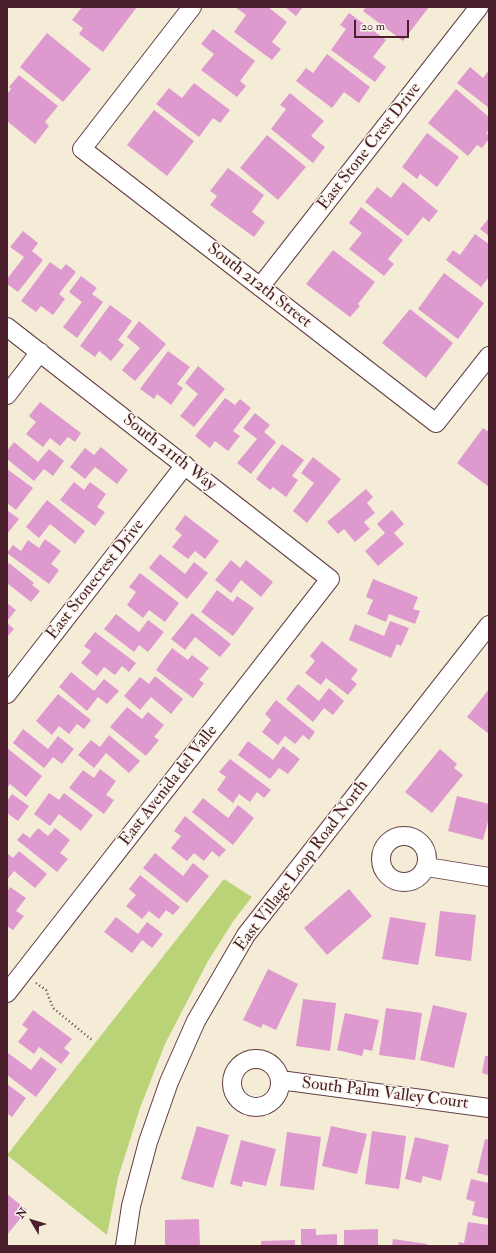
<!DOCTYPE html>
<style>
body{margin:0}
#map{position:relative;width:496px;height:1253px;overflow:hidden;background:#f5ecd7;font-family:"IM FELL Double Pica",serif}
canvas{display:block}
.frame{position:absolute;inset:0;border:8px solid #4a1f2b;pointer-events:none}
.north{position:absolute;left:12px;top:1201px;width:40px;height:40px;-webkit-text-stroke:3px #fbf7ec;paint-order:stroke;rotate:308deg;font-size:11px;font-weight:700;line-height:16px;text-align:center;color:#4a1f2b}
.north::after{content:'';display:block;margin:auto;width:14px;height:18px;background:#4a1f2b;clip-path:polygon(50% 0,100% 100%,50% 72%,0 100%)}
.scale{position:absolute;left:354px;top:20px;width:55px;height:18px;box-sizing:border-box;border:2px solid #4a1f2b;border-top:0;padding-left:5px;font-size:12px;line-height:14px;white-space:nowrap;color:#4a1f2b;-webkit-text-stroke:3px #fbf7ec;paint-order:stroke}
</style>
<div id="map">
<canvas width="496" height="1253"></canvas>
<div class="frame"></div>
<div class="north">N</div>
<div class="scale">20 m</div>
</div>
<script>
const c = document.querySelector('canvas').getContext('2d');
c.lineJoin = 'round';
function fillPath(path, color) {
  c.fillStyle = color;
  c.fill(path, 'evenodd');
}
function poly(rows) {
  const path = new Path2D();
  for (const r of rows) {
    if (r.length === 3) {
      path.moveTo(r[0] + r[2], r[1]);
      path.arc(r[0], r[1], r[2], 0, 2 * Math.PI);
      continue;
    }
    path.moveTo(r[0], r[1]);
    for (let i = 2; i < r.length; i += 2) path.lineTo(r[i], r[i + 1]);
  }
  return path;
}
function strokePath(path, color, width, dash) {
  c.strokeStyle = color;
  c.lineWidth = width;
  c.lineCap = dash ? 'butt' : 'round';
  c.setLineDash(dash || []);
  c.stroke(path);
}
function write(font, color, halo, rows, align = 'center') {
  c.font = font + ' "IM FELL Double Pica",serif';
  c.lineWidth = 3;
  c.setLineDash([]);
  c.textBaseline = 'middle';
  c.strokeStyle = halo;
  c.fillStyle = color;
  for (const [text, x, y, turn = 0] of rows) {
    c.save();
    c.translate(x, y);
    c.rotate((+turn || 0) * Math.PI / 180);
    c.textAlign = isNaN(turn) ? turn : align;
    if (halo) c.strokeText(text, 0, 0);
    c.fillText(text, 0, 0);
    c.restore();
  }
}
const green = poly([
 [224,879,252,897,234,920,208,961,165,1044,140,1108,118,1178,107,1235,7,1155]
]);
const building = poly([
 [82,7,137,7,103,52,79,34,83,28,72,20],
 [235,7,268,7,287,22,272,42,281,49,272,60,234,32,246,15],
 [285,7,303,7,296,16],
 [366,7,429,7,403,41,363,11],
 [349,13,386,40,373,57,386,67,375,82,331,50,346,29,340,25],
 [213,29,255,61,240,81,246,86,237,97,201,70,214,54,201,44],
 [47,33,91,69,63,102,20,67],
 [327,54,370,87,359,103,344,92,332,108,296,81,306,68,313,73],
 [470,67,483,78,489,70,489,108,457,83],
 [19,75,58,106,45,122,49,126,35,144,7,121,7,94,11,89,9,87],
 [194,83,230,110,220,123,213,118,199,137,156,104,169,88,182,98],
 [456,89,489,117,489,130,486,133,489,135,489,139,482,148,477,145,468,156,428,123],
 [290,93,324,121,311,136,325,147,313,163,271,129,286,109,280,105],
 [154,110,194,141,167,176,127,145],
 [427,133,459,157,437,187,420,174,417,179,402,167],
 [267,135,306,167,278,200,240,168],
 [228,168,264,195,252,212,265,222,254,237,210,205,217,196,210,191],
 [403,182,438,211,429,222,423,217,408,236,365,202,377,187,391,198],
 [361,207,403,240,388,259,394,264,384,276,349,249,362,233,349,223],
 [489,218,489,236,480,229],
 [23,231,38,243,32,251,43,260,18,292,7,284,7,279,24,257,10,247],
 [475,234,489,244,489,277,481,287,446,260,453,250,460,255],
 [333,250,375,282,358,304,360,306,350,317,306,284],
 [50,262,61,270,66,264,76,272,59,294,65,299,53,315,41,306,36,312,21,301],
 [444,273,484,303,458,339,418,309],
 [81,276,97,288,92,294,103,302,77,338,63,327,82,302,69,292],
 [110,305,132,321,118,340,124,345,111,361,99,351,95,357,80,346],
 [410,309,453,343,426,378,382,343],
 [139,321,166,344,135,381,122,370,140,348,127,337],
 [168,351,190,367,177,384,183,388,171,405,157,394,154,399,140,389],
 [198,366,225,389,194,427,180,416,198,394,185,383],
 [225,398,235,405,240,399,251,408,233,431,240,436,228,451,215,441,210,448,195,436],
 [40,402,81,433,75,442,68,437,60,446,50,438,43,447,26,434,36,422,29,416],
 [255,413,270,425,264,432,276,442,251,474,237,463,257,439,243,428],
 [483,428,489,432,489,487,457,463],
 [14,442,38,462,49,449,64,461,53,476,44,469,34,481,7,459,7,451],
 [282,444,304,460,292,476,298,480,286,497,273,487,270,490,256,479],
 [101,447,128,470,117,484,95,467,85,479,70,467,85,448,94,455],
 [313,457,341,479,307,523,293,511,314,483,301,473],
 [7,469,33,488,16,510,7,503],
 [74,482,84,490,90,482,106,494,97,507,105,512,95,526,60,500],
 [366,489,373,497,367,503,375,513,364,522,370,529,355,542,344,529,338,534,327,522],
 [47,500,85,531,75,544,50,524,39,538,26,527],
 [7,510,19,519,7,534],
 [392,510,404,524,394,533,404,544,378,566,365,551,385,533,377,524],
 [185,515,219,541,205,559,195,551,188,559,172,547,182,535,175,529],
 [45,539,61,551,51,564,59,570,49,584,7,553,13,545,21,551,28,540,39,548],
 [160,554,185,574,194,562,208,573,187,599,149,568],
 [231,560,240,568,246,560,273,582,261,597,241,580,231,593,215,580],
 [9,563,34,583,32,585,40,591,31,602,7,583,7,566],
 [140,573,179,603,165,622,149,610,143,618,127,605,136,592,129,587],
 [373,579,418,597,413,609,420,611,415,624,389,614,386,622,367,614,373,600,366,597],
 [217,590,233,602,237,596,254,608,233,636,201,612],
 [7,603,16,610,7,621],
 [192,613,231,644,220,657,195,637,185,650,171,639],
 [116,614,139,632,148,620,164,632,148,652,139,645,134,652,104,629],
 [390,621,409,628,401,646,397,644,391,658,349,640,355,624,384,636],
 [7,623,14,629,7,637],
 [95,632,136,663,129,672,122,666,115,675,104,667,97,676,81,663,91,651,84,646],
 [322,641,358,670,351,679,357,684,348,695,326,678,321,685,305,673,315,661,310,656],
 [172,648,188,660,192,655,209,668,199,680,204,683,193,698,156,670],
 [71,672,94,691,104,679,119,691,107,704,98,697,87,711,59,687],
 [155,676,183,699,171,714,151,697,140,710,124,696,140,677,149,684],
 [298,684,319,701,329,688,344,701,333,715,324,708,313,722,286,699],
 [489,689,489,734,467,717],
 [58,694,91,720,84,729,77,724,69,734,59,726,52,735,36,721],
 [276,700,315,732,309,740,303,735,295,744,285,736,278,745,262,732,271,720,265,714],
 [127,707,142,719,148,712,164,725,154,737,159,740,146,756,110,727],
 [23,729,48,749,58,736,74,749,62,764,53,757,44,768,13,743],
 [109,735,140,761,129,773,106,753,94,768,78,755,91,740,100,747],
 [248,741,273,760,283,746,300,759,288,774,279,768,270,779,238,755],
 [7,748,42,776,26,797,10,784,7,788],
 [440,749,457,764,454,768,463,775,432,813,405,792],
 [230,759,271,790,264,798,257,792,250,802,239,794,233,803,217,790,226,777,219,772],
 [100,769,116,781,106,795,114,800,104,814,69,788,83,770,94,778],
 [49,793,59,800,64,793,93,815,81,831,59,814,50,826,34,814],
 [12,794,29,806,18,821,7,813,7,801],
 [457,796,489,804,489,818,483,840,448,831],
 [203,798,228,818,238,805,254,818,233,845,192,812],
 [185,816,226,850,219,857,212,851,204,861,194,853,187,861,171,848,181,836,174,831],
 [38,828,48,836,55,828,70,840,60,853,68,859,57,872,17,840,23,833,30,838],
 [19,851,47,874,35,888,14,871,7,880,7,853,13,858],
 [155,853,183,876,193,863,209,876,187,903,143,868],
 [140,875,180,907,173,915,166,910,159,919,149,911,142,919,126,906,136,895,129,889],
 [10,887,26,898,16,911,24,916,13,930,7,926,7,892],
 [349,889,372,916,327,955,304,928],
 [440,911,476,915,471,961,435,956],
 [116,917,138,934,147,922,163,934,152,948,142,940,132,953,104,932],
 [390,917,426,923,418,965,382,959],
 [268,969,298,984,276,1030,263,1024,261,1028,243,1020],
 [303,999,336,1003,330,1051,296,1046],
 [433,1005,467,1013,454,1068,420,1060],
 [386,1008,422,1013,415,1060,379,1055],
 [33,1010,72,1039,64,1048,70,1053,61,1064,39,1047,34,1054,18,1042,28,1029,22,1025],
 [345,1013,379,1020,372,1051,364,1049,362,1056,337,1050],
 [8,1053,31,1070,41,1057,57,1069,36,1097,7,1075,7,1054],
 [485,1056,489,1056,489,1075,482,1073],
 [7,1084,26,1098,12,1117,7,1113],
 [197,1126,229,1135,213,1188,181,1179],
 [331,1126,367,1134,357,1174,322,1166],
 [372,1131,406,1136,399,1189,365,1184],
 [287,1132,321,1137,314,1190,280,1186],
 [415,1137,449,1145,441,1181,423,1176,421,1183,405,1179],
 [485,1139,489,1140,489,1176,477,1173],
 [241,1140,276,1149,266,1186,243,1181,242,1187,230,1184],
 [471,1179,489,1183,489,1219,472,1215,475,1202,466,1199],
 [7,1194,27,1210,7,1235],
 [199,1219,200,1246,165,1246,165,1220],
 [468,1222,489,1225,489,1246,458,1246,459,1242,464,1243],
 [301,1229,316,1229,316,1235,337,1234,337,1246,301,1246],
 [378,1229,378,1246,344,1246,344,1230],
 [393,1239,427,1244,427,1246,392,1246],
 [295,1240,295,1246,261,1246,261,1241]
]);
const path = poly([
 [36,983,46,990,53,1008,92,1040]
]);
const minor = poly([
 [192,7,82,149,436,423,489,356],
 [260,287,479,7],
 [7,327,330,579,7,993],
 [7,395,40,352],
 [7,694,185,465],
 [404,859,23],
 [427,867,489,877],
 [256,1083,24],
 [280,1080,489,1108],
 [125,1246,131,1206,148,1142,169,1082,196,1021,246,935,489,625]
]);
const streetNames = [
 ["East Stone Crest Drive",370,147,-52],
 ["South 212th Street",259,286,38],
 ["South 211th Way",169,453,38],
 ["East Stonecrest Drive",96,580,-52],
 ["East Avenida del Valle",169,786,-52],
 ["East Village Loop Road North",302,866,-53],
 ["South Palm Valley Court",385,1094,7]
];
fillPath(green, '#bbd377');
fillPath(building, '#de9ace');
strokePath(minor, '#643e45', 20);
strokePath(path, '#643e45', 2.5, [1, 3]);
strokePath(minor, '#fff', 18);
write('17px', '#4a1f2b', '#fbf7ec', streetNames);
</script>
